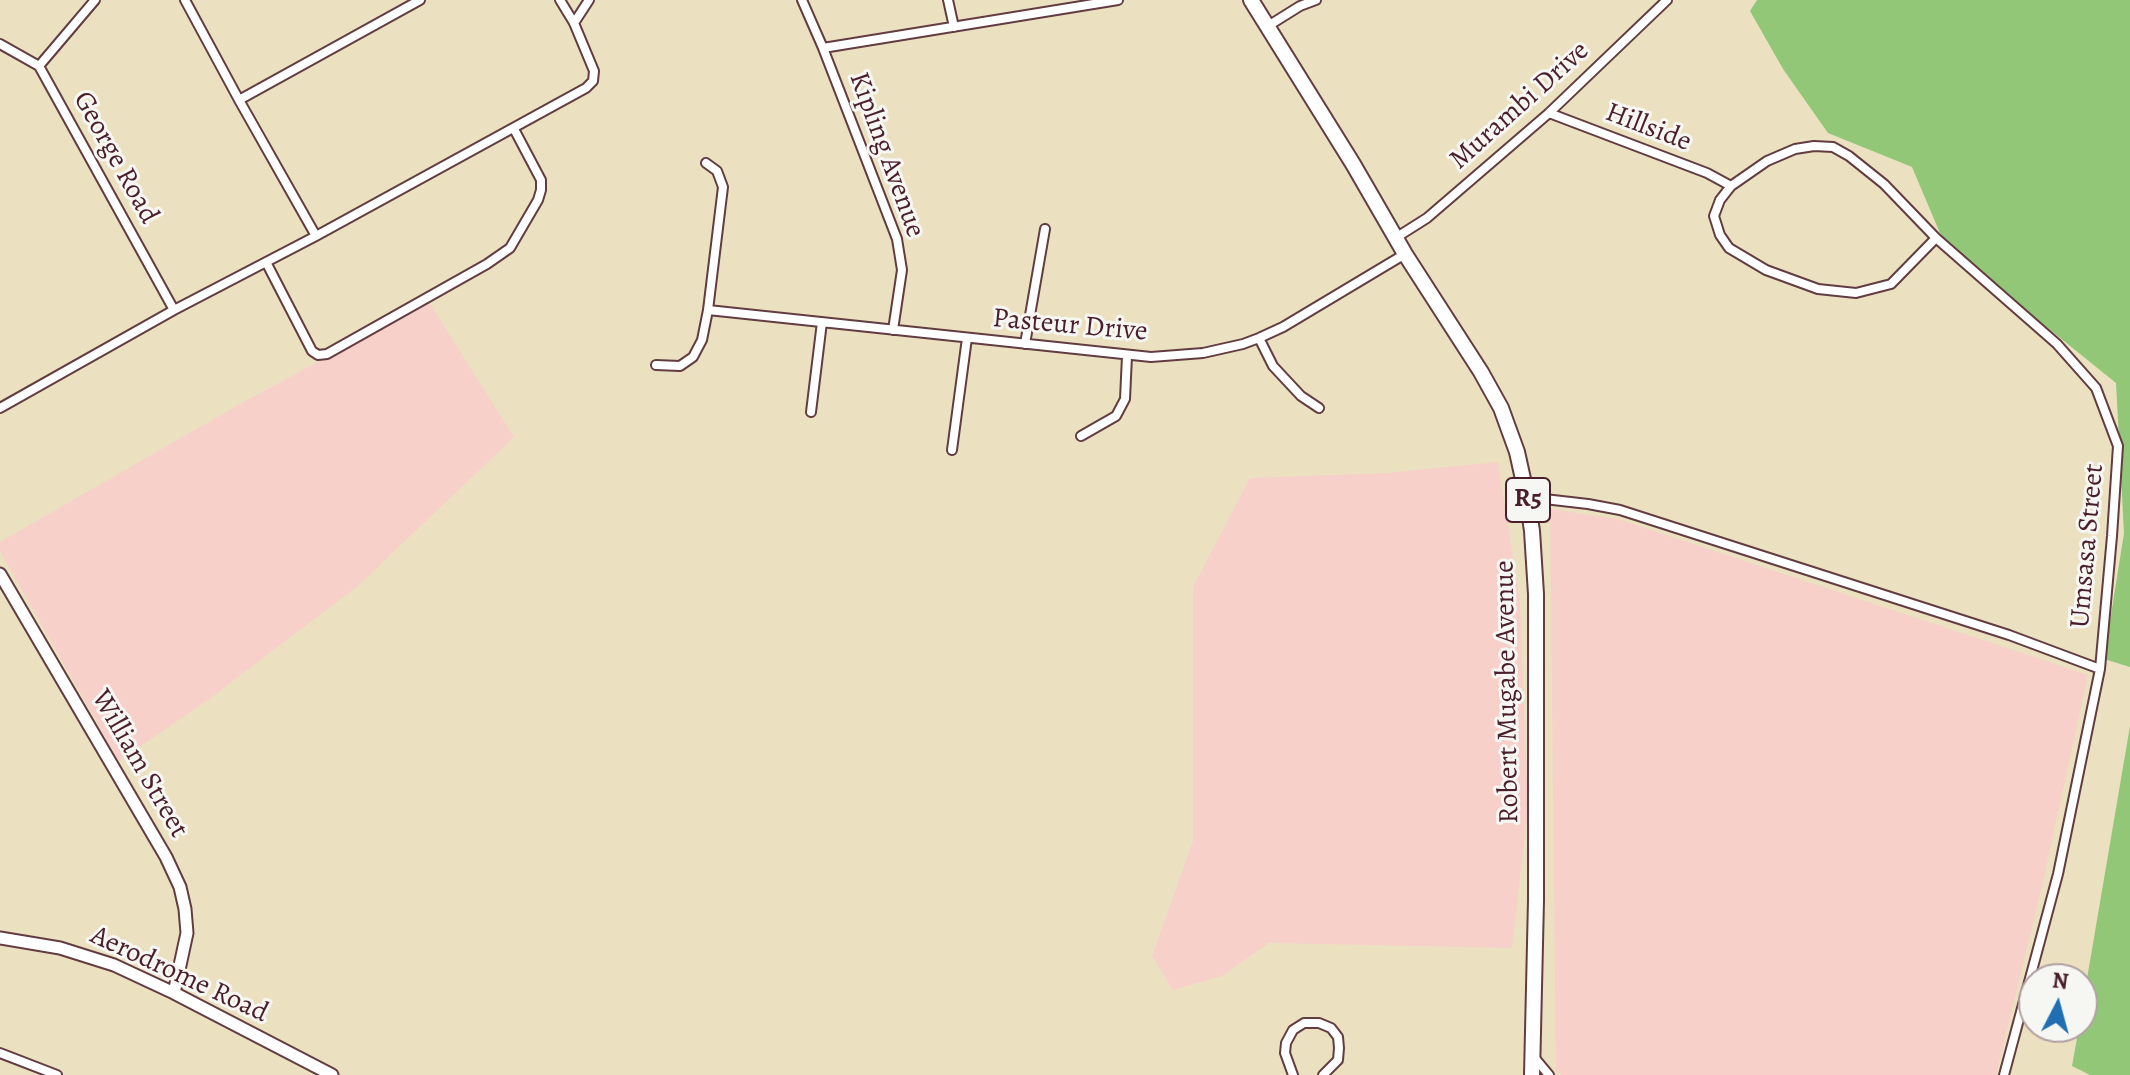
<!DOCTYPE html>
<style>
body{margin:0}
#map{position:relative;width:2130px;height:1075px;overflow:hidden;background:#ebe1c0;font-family:Alegreya,serif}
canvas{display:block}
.north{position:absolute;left:2018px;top:963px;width:80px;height:80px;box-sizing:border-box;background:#f6f6f2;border:2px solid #b1a0a2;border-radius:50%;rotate:6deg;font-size:22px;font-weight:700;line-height:32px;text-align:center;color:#4a1f2b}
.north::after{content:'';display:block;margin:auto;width:28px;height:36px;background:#1f6fb2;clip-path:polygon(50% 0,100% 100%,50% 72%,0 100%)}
</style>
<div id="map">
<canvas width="2130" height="1075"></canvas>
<div class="north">N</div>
</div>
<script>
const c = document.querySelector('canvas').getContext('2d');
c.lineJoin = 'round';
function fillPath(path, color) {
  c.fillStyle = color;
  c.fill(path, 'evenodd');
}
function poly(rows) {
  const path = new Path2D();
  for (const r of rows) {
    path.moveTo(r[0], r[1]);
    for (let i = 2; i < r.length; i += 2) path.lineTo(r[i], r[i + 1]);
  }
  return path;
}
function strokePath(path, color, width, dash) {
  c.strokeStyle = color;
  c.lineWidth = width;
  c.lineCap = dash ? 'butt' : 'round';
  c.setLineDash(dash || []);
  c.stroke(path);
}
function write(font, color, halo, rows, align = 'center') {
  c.font = font + ' Alegreya,serif';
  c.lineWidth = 6;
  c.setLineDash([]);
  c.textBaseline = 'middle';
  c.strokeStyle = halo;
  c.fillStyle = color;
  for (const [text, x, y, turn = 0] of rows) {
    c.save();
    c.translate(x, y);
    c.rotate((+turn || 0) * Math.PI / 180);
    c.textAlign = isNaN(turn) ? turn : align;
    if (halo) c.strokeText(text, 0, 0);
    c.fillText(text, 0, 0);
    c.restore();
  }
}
const built = poly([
 [429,302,514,437,359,585,208,700,119,761,0,551,0,542,240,404],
 [1498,462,1520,602,1528,808,1512,948,1269,943,1222,976,1173,990,1152,956,1193,841,1193,587,1250,478,1386,473],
 [1550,509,1618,519,2088,675,2041,891,1996,1075,1562,1075,1556,1071]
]);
const green = poly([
 [1757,0,2130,0,2130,667,2104,659,2124,533,2116,383,1945,245,1912,167,1828,133,1783,69,1750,11],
 [2130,726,2130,1075,2090,1075,2072,1066,2079,1027,2082,1027,2082,1008]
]);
const street = poly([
 [185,0,239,100,316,236],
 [802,0,823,48,897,239,902,270,893,330],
 [948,0,954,27],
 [574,23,589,0],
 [1268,26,1300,6,1316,0],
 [0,44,39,66,174,310],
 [823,48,1118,0],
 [39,66,95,0],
 [239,100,420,0],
 [1549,113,1707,173,1731,186],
 [1397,237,1427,218,1549,113,1667,0],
 [1936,238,1891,284,1856,293,1818,289,1766,270,1729,248,1720,235,1714,216,1720,200,1731,186,1767,161,1795,149,1814,146,1833,147,1849,156,1884,184,1936,238,2057,344,2096,388,2118,446,2112,536,2100,669,2058,874,2004,1075],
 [266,262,312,351,318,355,327,354,487,264,510,248,538,200,541,190,541,180,514,129],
 [708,310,1151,357,1203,353,1243,344,1259,338,1283,327,1405,254],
 [1259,338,1273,366,1301,396,1319,408],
 [1025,344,1045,229],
 [656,365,680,366,693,357,702,340,708,310,723,187,717,171,706,163],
 [0,408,174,310,316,236,586,88,593,81,594,71,574,23,560,0],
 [811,412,822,322],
 [1081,436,1116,416,1125,399,1127,356],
 [952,450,967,338],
 [1527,497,1588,504,1620,510,2009,635,2100,669],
 [0,1053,57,1075],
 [1534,1057,1549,1075],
 [1293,1075,1285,1053,1286,1043,1293,1030,1304,1023,1319,1023,1331,1028,1338,1037,1339,1048,1338,1060,1323,1075]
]);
const secondary = poly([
 [0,574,166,857,180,887,185,909,187,933,174,993],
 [0,938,60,948,114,965,174,993,332,1075]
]);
const highway = poly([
 [1251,0,1353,164,1405,254,1481,372,1501,408,1517,452,1527,497,1532,531,1536,594,1536,900,1532,1075]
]);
const shields = [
 [1528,500,44]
];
const shieldNames = [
 ["R5",1528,500]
];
const streetNames = [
 ["Murambi Drive",1520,106,-42],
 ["Hillside",1648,128,21],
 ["Kipling Avenue",886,155,70],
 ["George Road",115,158,61],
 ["Pasteur Drive",1070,326,5],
 ["Umsasa Street",2088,546,-85],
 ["Robert Mugabe Avenue",1508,692,-91],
 ["William Street",139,764,60],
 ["Aerodrome Road",179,975,25]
];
fillPath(built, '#f7d0c9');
fillPath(green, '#93c778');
strokePath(street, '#623c41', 12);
strokePath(secondary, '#623c41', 15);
strokePath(highway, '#623c41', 18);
strokePath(street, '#fff', 8);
strokePath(secondary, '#fff', 11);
strokePath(highway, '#fff', 14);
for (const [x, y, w] of shields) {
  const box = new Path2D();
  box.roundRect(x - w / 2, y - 22, w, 44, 6);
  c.fillStyle = '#f6f6f2';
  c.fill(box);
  strokePath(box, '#4a1f2b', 2);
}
write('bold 26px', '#4a1f2b', null, shieldNames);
write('28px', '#4a1f2b', '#f6f6f2', streetNames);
</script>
